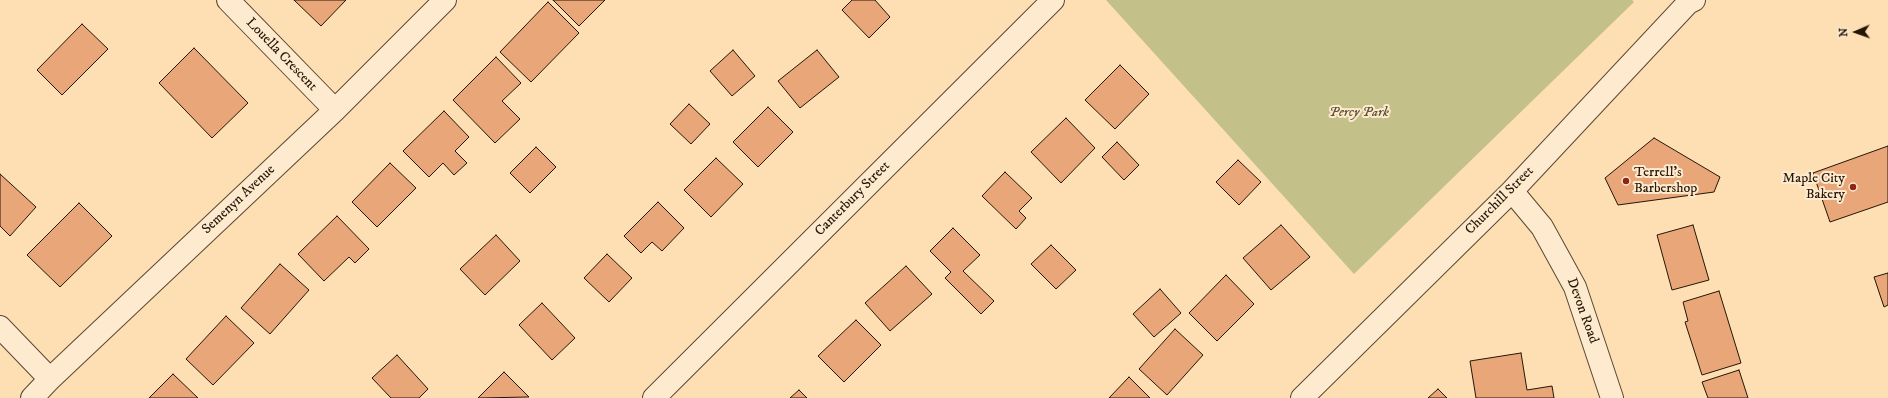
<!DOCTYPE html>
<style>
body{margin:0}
#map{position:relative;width:1888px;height:398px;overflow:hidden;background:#fddfb3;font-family:"IM FELL DW Pica",serif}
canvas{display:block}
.north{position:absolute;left:1836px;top:12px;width:40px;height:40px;-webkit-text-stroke:3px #feeace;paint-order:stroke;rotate:268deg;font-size:11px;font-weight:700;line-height:16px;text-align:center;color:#241606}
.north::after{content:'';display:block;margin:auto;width:14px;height:18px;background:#241606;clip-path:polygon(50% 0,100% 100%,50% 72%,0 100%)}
</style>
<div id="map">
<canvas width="1888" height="398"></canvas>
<div class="north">N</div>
</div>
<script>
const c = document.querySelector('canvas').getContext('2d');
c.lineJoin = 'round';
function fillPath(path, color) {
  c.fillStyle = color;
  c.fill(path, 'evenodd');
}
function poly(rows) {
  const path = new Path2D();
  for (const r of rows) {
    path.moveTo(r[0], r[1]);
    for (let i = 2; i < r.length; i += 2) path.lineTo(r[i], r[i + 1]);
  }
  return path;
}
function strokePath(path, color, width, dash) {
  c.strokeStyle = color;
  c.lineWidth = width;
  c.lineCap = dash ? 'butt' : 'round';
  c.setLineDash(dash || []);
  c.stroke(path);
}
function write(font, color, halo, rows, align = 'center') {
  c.font = font + ' "IM FELL DW Pica",serif';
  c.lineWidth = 4;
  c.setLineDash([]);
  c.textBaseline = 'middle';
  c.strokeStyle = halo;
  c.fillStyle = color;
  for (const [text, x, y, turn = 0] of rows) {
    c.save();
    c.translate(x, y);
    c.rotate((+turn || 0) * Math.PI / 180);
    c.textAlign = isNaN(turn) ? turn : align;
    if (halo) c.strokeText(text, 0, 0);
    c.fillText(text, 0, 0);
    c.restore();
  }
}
const green = poly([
 [1106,0,1632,0,1634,2,1354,274]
]);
const building = poly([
 [294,0,346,0,321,26,294,0],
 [553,0,605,0,579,26,553,0],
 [852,0,875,0,890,17,869,38,842,10,852,0],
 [548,2,579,33,531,82,500,52,548,2],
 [82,24,108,49,62,95,37,70,82,24],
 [194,48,248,103,212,138,159,83,194,48],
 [733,50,755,76,732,96,710,71,733,50],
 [817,50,839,77,800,108,778,81,817,50],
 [496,57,521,83,502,101,520,119,495,143,453,100,496,57],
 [1120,65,1149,94,1115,129,1085,100,1120,65],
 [689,104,710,124,691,144,670,124,689,104],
 [768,107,793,132,758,167,733,142,768,107],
 [444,111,469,137,455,151,467,163,454,175,443,163,429,177,403,151,444,111],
 [1066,118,1095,148,1061,183,1031,152,1066,118],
 [1654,138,1720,177,1714,192,1618,205,1605,178,1654,138],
 [1117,142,1139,165,1124,180,1102,157,1117,142],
 [1888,146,1888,202,1830,222,1813,173,1888,146],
 [536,147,556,167,530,193,510,173,536,147],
 [716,158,743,184,711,217,684,190,716,158],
 [1238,160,1261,182,1239,205,1216,182,1238,160],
 [390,163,416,188,377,227,352,202,390,163],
 [1005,172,1032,198,1019,211,1026,218,1016,229,982,196,1005,172],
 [0,174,36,207,10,236,0,226,0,174],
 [658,202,684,228,662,251,652,242,641,253,624,236,658,202],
 [79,203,112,236,60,287,27,255,79,203],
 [337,216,369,249,355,263,349,257,324,281,298,254,337,216],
 [1281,225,1310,257,1271,290,1243,258,1281,225],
 [1693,225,1709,280,1672,290,1657,235,1693,225],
 [953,228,980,255,963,271,994,301,981,314,945,278,951,272,930,251,953,228],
 [496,235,520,261,485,295,460,269,496,235],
 [1051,245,1076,270,1056,289,1031,264,1051,245],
 [607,254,632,278,609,302,584,278,607,254],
 [280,264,309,290,270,334,241,308,280,264],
 [906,266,932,294,890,331,865,303,906,266],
 [1888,273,1888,305,1884,307,1874,277,1888,273],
 [1226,275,1254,304,1217,341,1189,313,1226,275],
 [1160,289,1181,313,1154,337,1133,314,1160,289],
 [1719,291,1741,363,1702,375,1685,322,1688,321,1683,302,1719,291],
 [542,303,575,338,552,360,519,325,542,303],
 [226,316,254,343,213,385,186,359,226,316],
 [856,320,881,345,844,382,818,356,856,320],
 [1175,329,1203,355,1167,395,1139,369,1175,329],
 [1521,353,1527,390,1552,386,1554,398,1476,398,1470,361,1521,353],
 [397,355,428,389,419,398,391,398,372,378,397,355],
 [1739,370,1748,398,1708,398,1702,382,1739,370],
 [504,372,529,397,478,398,504,372],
 [173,374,198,398,149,398,173,374],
 [1129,377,1150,398,1109,398,1129,377],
 [1438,389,1447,398,1428,398,1438,389],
 [799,390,807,398,790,398,799,390]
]);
const minor = poly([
 [228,0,335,110],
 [1512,191,1542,227,1575,287,1612,398],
 [0,327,50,379],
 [32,398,50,379,335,110,445,0],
 [654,398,1053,0],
 [1302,398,1512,191,1688,3,1694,0]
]);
const markers = [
 [1626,181,4,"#8f2418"],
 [1853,187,4,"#8f2418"]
];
const streetNames = [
 ["Louella Crescent",281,55,46],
 ["Canterbury Street",853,199,-45],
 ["Semenyn Avenue",239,200,-43],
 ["Churchill Street",1500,201,-45],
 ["Devon Road",1582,311,70]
];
const parkNames = [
 ["Percy Park",1359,113]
];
const poiNames = [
 ["Terrell's",1634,173],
 ["Barbershop",1634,189],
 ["Maple City",1845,179,"right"],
 ["Bakery",1845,195,"right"]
];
fillPath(green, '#c4c089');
fillPath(building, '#e9a678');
strokePath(building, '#241606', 1);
strokePath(minor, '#5a4831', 24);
strokePath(minor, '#feeace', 22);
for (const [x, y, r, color] of markers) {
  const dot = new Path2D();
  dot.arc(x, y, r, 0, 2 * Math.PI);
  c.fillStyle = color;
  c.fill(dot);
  strokePath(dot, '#feeace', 1.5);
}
write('14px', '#241606', '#feeace', streetNames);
write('italic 14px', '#5c5234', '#feeace', parkNames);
write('14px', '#241606', '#feeace', poiNames, 'left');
</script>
